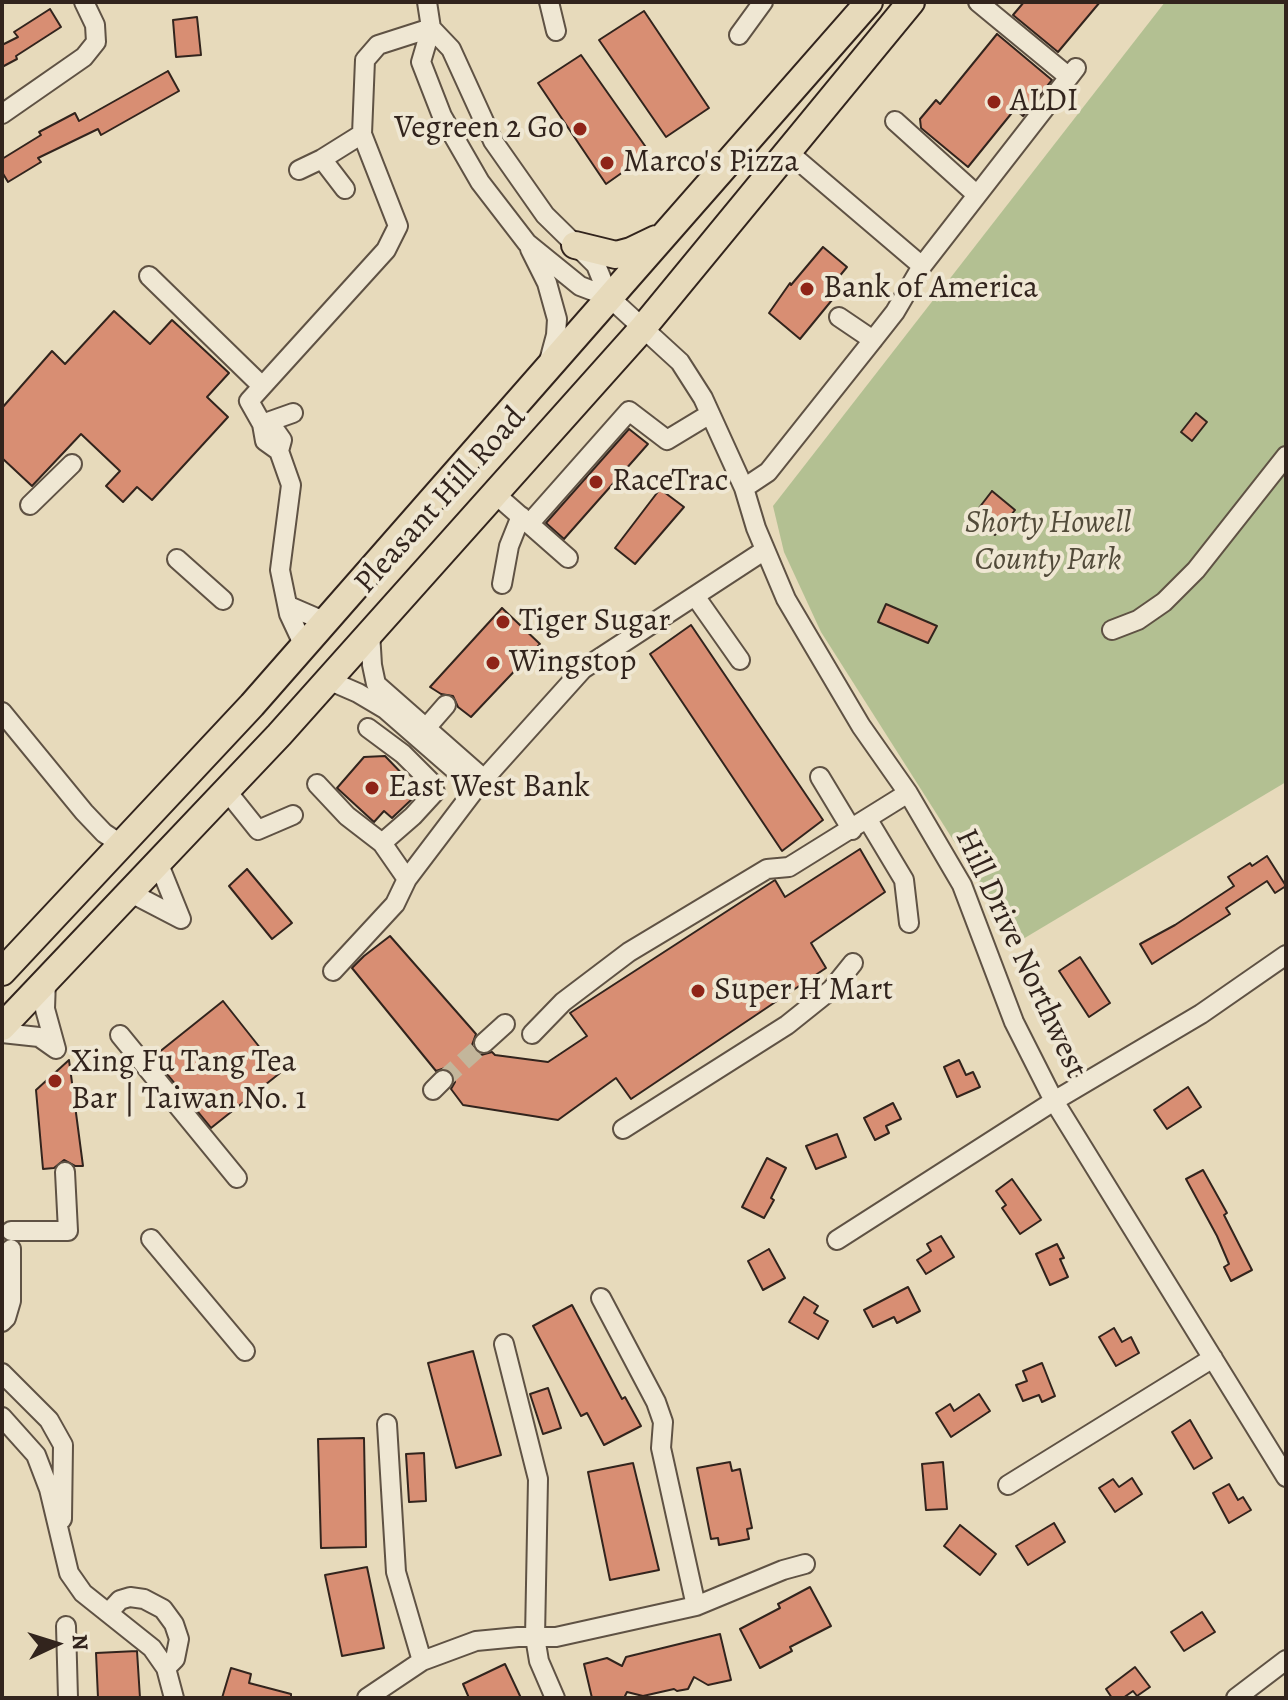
<!DOCTYPE html>
<style>
body{margin:0}
#map{position:relative;width:1288px;height:1700px;overflow:hidden;background:#e7dabb;font-family:Alegreya,serif}
canvas{display:block}
.frame{position:absolute;inset:0;border:4px solid #32241d;pointer-events:none}
.north{position:absolute;left:16px;top:1604px;width:80px;height:80px;-webkit-text-stroke:6px #efe7d3;paint-order:stroke;rotate:86deg;font-size:22px;font-weight:700;line-height:32px;text-align:center;color:#32241d}
.north::after{content:'';display:block;margin:auto;width:28px;height:36px;background:#32241d;clip-path:polygon(50% 0,100% 100%,50% 72%,0 100%)}
</style>
<div id="map">
<canvas width="1288" height="1700"></canvas>
<div class="frame"></div>
<div class="north">N</div>
</div>
<script>
const c = document.querySelector('canvas').getContext('2d');
c.lineJoin = 'round';
function fillPath(path, color) {
  c.fillStyle = color;
  c.fill(path, 'evenodd');
}
function poly(rows) {
  const path = new Path2D();
  for (const r of rows) {
    path.moveTo(r[0], r[1]);
    for (let i = 2; i < r.length; i += 2) path.lineTo(r[i], r[i + 1]);
  }
  return path;
}
function strokePath(path, color, width, dash) {
  c.strokeStyle = color;
  c.lineWidth = width;
  c.lineCap = dash ? 'butt' : 'round';
  c.setLineDash(dash || []);
  c.stroke(path);
}
function write(font, color, halo, rows, align = 'center') {
  c.font = font + ' Alegreya,serif';
  c.lineWidth = 8;
  c.setLineDash([]);
  c.textBaseline = 'middle';
  c.strokeStyle = halo;
  c.fillStyle = color;
  for (const [text, x, y, turn = 0] of rows) {
    c.save();
    c.translate(x, y);
    c.rotate((+turn || 0) * Math.PI / 180);
    c.textAlign = isNaN(turn) ? turn : align;
    if (halo) c.strokeText(text, 0, 0);
    c.fillText(text, 0, 0);
    c.restore();
  }
}
const green = poly([
 [1165,2,1286,2,1286,782,1018,942,821,632,784,552,773,506]
]);
const building = poly([
 [1024,2,1100,2,1058,52,1013,15,1024,2],
 [50,9,61,27,16,56,17,59,2,67,2,45,18,37,14,32,50,9],
 [644,11,709,108,666,137,599,40,644,11],
 [197,17,201,55,176,57,173,20,197,17],
 [997,34,1052,80,1023,116,1015,109,968,167,921,128,920,119,936,100,940,104,997,34],
 [581,55,650,153,606,184,538,83,581,55],
 [168,71,179,91,101,135,98,129,38,158,41,162,8,182,2,172,2,159,41,135,39,132,75,113,79,121,168,71],
 [823,247,847,267,825,294,832,300,800,339,769,313,790,283,791,285,823,247],
 [114,311,150,344,172,320,229,373,207,397,228,417,152,500,137,487,123,502,106,486,120,471,81,434,32,486,2,458,2,408,52,351,65,364,114,311],
 [1196,413,1207,422,1192,441,1181,432,1196,413],
 [629,429,648,444,564,539,546,523,629,429],
 [660,489,684,507,635,564,615,548,660,489],
 [992,491,1015,510,995,535,972,517,992,491],
 [886,604,937,626,928,643,878,622,886,604],
 [502,608,540,644,471,717,458,707,453,696,441,694,430,687,502,608],
 [691,625,823,820,782,851,650,654,691,625],
 [385,756,411,783,402,793,411,800,392,818,384,811,374,822,337,788,364,757,385,756],
 [860,849,885,892,811,943,826,968,631,1099,616,1078,558,1120,463,1105,451,1089,455,1082,452,1072,445,1068,436,1071,352,968,364,956,390,936,476,1034,472,1045,476,1052,481,1055,492,1052,495,1055,548,1062,587,1036,570,1013,775,880,785,897,860,849],
 [1267,856,1286,886,1275,893,1267,881,1226,908,1230,914,1152,964,1140,944,1175,925,1234,886,1228,877,1250,863,1252,866,1267,856],
 [247,869,292,923,272,939,229,886,247,869],
 [1080,957,1110,1003,1089,1017,1059,971,1080,957],
 [223,1001,280,1073,211,1128,153,1057,223,1001],
 [69,1060,83,1166,75,1166,64,1160,54,1168,43,1169,36,1090,69,1060],
 [959,1060,966,1075,973,1072,980,1087,957,1097,944,1067,959,1060],
 [1188,1087,1201,1107,1167,1129,1154,1110,1188,1087],
 [893,1103,901,1119,886,1126,889,1133,875,1140,864,1118,893,1103],
 [837,1134,846,1157,816,1169,806,1146,837,1134],
 [767,1158,786,1168,771,1198,774,1200,764,1218,742,1207,767,1158],
 [1203,1170,1227,1213,1224,1215,1252,1270,1231,1281,1224,1267,1229,1264,1217,1236,1186,1179,1203,1170],
 [1012,1179,1041,1220,1020,1234,1002,1208,1006,1205,996,1191,1012,1179],
 [941,1236,954,1257,926,1274,917,1260,931,1251,927,1244,941,1236],
 [1057,1244,1064,1258,1060,1259,1068,1277,1050,1285,1036,1254,1057,1244],
 [769,1249,785,1278,763,1290,748,1261,769,1249],
 [908,1287,920,1311,897,1323,894,1317,873,1327,864,1310,908,1287],
 [804,1297,818,1306,814,1313,828,1321,818,1339,789,1322,804,1297],
 [572,1305,622,1399,625,1397,641,1426,604,1445,587,1413,581,1416,533,1326,572,1305],
 [1114,1328,1122,1342,1131,1337,1139,1353,1116,1366,1099,1337,1114,1328],
 [473,1351,501,1455,456,1468,428,1363,473,1351],
 [1042,1363,1055,1396,1042,1402,1039,1395,1023,1401,1016,1385,1027,1381,1023,1371,1042,1363],
 [548,1388,561,1428,543,1434,530,1394,548,1388],
 [979,1394,990,1411,951,1437,936,1413,950,1404,954,1411,979,1394],
 [1190,1420,1212,1458,1194,1469,1172,1432,1190,1420],
 [364,1438,366,1547,321,1548,318,1439,364,1438],
 [424,1453,426,1501,409,1502,406,1454,424,1453],
 [730,1462,732,1471,740,1469,752,1528,747,1529,749,1539,719,1545,718,1538,711,1539,697,1468,730,1462],
 [943,1462,947,1509,926,1510,922,1464,943,1462],
 [633,1463,659,1570,610,1580,588,1472,633,1463],
 [1132,1478,1142,1494,1115,1512,1099,1488,1113,1479,1119,1487,1132,1478],
 [1229,1484,1238,1500,1243,1497,1251,1510,1229,1523,1213,1493,1229,1484],
 [1054,1523,1065,1542,1028,1565,1016,1546,1054,1523],
 [960,1525,996,1554,980,1575,944,1546,960,1525],
 [367,1567,384,1648,342,1656,325,1575,367,1567],
 [810,1587,831,1626,790,1647,792,1651,760,1668,740,1629,780,1608,778,1604,810,1587],
 [1202,1612,1215,1632,1184,1651,1171,1632,1202,1612],
 [720,1634,731,1680,708,1685,694,1677,688,1689,677,1691,674,1689,643,1696,627,1692,624,1698,592,1698,584,1664,607,1658,622,1666,626,1657,720,1634],
 [137,1651,140,1698,98,1698,96,1653,137,1651],
 [505,1664,521,1698,469,1698,463,1684,505,1664],
 [1135,1667,1150,1687,1137,1696,1133,1691,1123,1698,1112,1698,1106,1689,1135,1667],
 [231,1668,251,1674,249,1683,291,1694,291,1698,222,1698,231,1668]
]);
const minorTunnel = poly([
 [443,1080,484,1043]
]);
const minor = poly([
 [427,2,431,28,421,62,442,116,480,182,527,243,580,286,609,297,680,362,703,398,744,488,756,528,786,599,861,726,908,793,962,885,1014,1022,1054,1101,1286,1477],
 [549,2,556,31],
 [978,2,1069,77],
 [431,28,451,49,493,141,545,215,596,265,609,297],
 [739,35,763,2],
 [2,114,84,57,96,42,95,25,84,2],
 [895,121,977,195],
 [787,151,922,266],
 [322,159,345,189],
 [299,170,322,159,362,134],
 [530,249,547,283,557,319,556,335,549,361],
 [149,276,262,386],
 [839,317,873,340],
 [262,424,275,430,282,440,279,451,291,485,280,570,289,614,304,646],
 [262,424,293,413],
 [279,451,265,441,262,424,249,401,386,250,398,226,362,134,365,60,378,45,431,28],
 [744,488,768,472,873,340,895,312,922,266,1076,68],
 [494,493,568,558],
 [30,505,72,464],
 [529,524,629,411,667,440,710,414],
 [177,559,223,600],
 [502,584,509,546,521,516],
 [695,596,740,660],
 [289,606,326,622],
 [1112,630,1138,620,1164,602,1196,570,1286,456],
 [370,632,372,665,376,684,484,779],
 [328,680,358,693,385,709,455,770],
 [2,712,84,812,104,833,122,845],
 [368,728,403,754,431,782,435,792,413,816,382,843],
 [419,736,446,705],
 [820,777,852,830],
 [317,784,347,816,382,843,407,879],
 [226,790,258,830,293,815],
 [868,820,904,880,909,923],
 [158,862,181,919],
 [129,892,181,919],
 [333,971,395,904,407,879,476,788,583,669,765,550],
 [2,1033,39,1037,56,1049,45,1009,46,980],
 [532,1034,563,1002,629,952,767,869,789,867,908,793],
 [120,1035,237,1178],
 [484,1043,505,1024],
 [433,1090,443,1080],
 [623,1129,787,1025,832,989,853,963],
 [11,1231,68,1231,65,1172],
 [151,1239,245,1351],
 [837,1240,1054,1101,1201,1014,1286,955],
 [601,1298,656,1402,663,1422,661,1448,696,1606],
 [2,1322,6,1318,11,1301,11,1249],
 [504,1344,538,1479,535,1637,539,1661,555,1698],
 [2,1373,49,1420,63,1445,62,1519],
 [2,1417,36,1455,49,1489,69,1573,83,1593,152,1648,166,1668,174,1698],
 [387,1424,396,1572,422,1661],
 [1008,1485,1213,1358],
 [108,1613,120,1600,130,1597,144,1599,163,1609,174,1624,179,1639,175,1659,166,1668],
 [66,1626,68,1698],
 [367,1698,422,1661,476,1641,518,1637,556,1637,696,1606,783,1570,805,1564],
 [1236,1698,1286,1660]
]);
const highway = poly([
 [575,245,616,255,631,251,656,239],
 [2,972,252,705,869,2],
 [2,1027,279,735,642,329,911,2]
]);
const markers = [
 [994,102,8,"#8f2418"],
 [580,129,8,"#8f2418"],
 [607,163,8,"#8f2418"],
 [807,289,8,"#8f2418"],
 [596,482,8,"#8f2418"],
 [503,622,8,"#8f2418"],
 [493,663,8,"#8f2418"],
 [372,788,8,"#8f2418"],
 [698,991,8,"#8f2418"],
 [55,1081,8,"#8f2418"]
];
const poiNames = [
 ["ALDI",1010,102],
 ["Vegreen 2 Go",564,129,"right"],
 ["Marco's Pizza",623,163],
 ["Bank of America",823,289],
 ["RaceTrac",612,482],
 ["Tiger Sugar",519,622],
 ["Wingstop",509,663],
 ["East West Bank",388,788],
 ["Super H Mart",714,991],
 ["Xing Fu Tang Tea",71,1063],
 ["Bar | Taiwan No. 1",71,1100]
];
const streetNames = [
 ["Pleasant Hill Road",441,501,-48],
 ["Hill Drive Northwest",1020,954,65]
];
const parkNames = [
 ["Shorty Howell",1048,524],
 ["County Park",1048,561]
];
fillPath(green, '#b3c092');
fillPath(building, '#d88e73');
strokePath(building, '#32241d', 2);
strokePath(minorTunnel, '#c3b69b', 18, [18, 9]);
strokePath(minor, '#5f5244', 22);
strokePath(highway, '#32241d', 30);
strokePath(minor, '#efe7d3', 18);
strokePath(highway, '#e7dabb', 26);
for (const [x, y, r, color] of markers) {
  const dot = new Path2D();
  dot.arc(x, y, r, 0, 2 * Math.PI);
  c.fillStyle = color;
  c.fill(dot);
  strokePath(dot, '#efe7d3', 3);
}
write('32px', '#32241d', '#efe7d3', poiNames, 'left');
write('32px', '#32241d', '#efe7d3', streetNames);
write('italic 32px', '#524b3a', '#efe7d3', parkNames);
</script>
